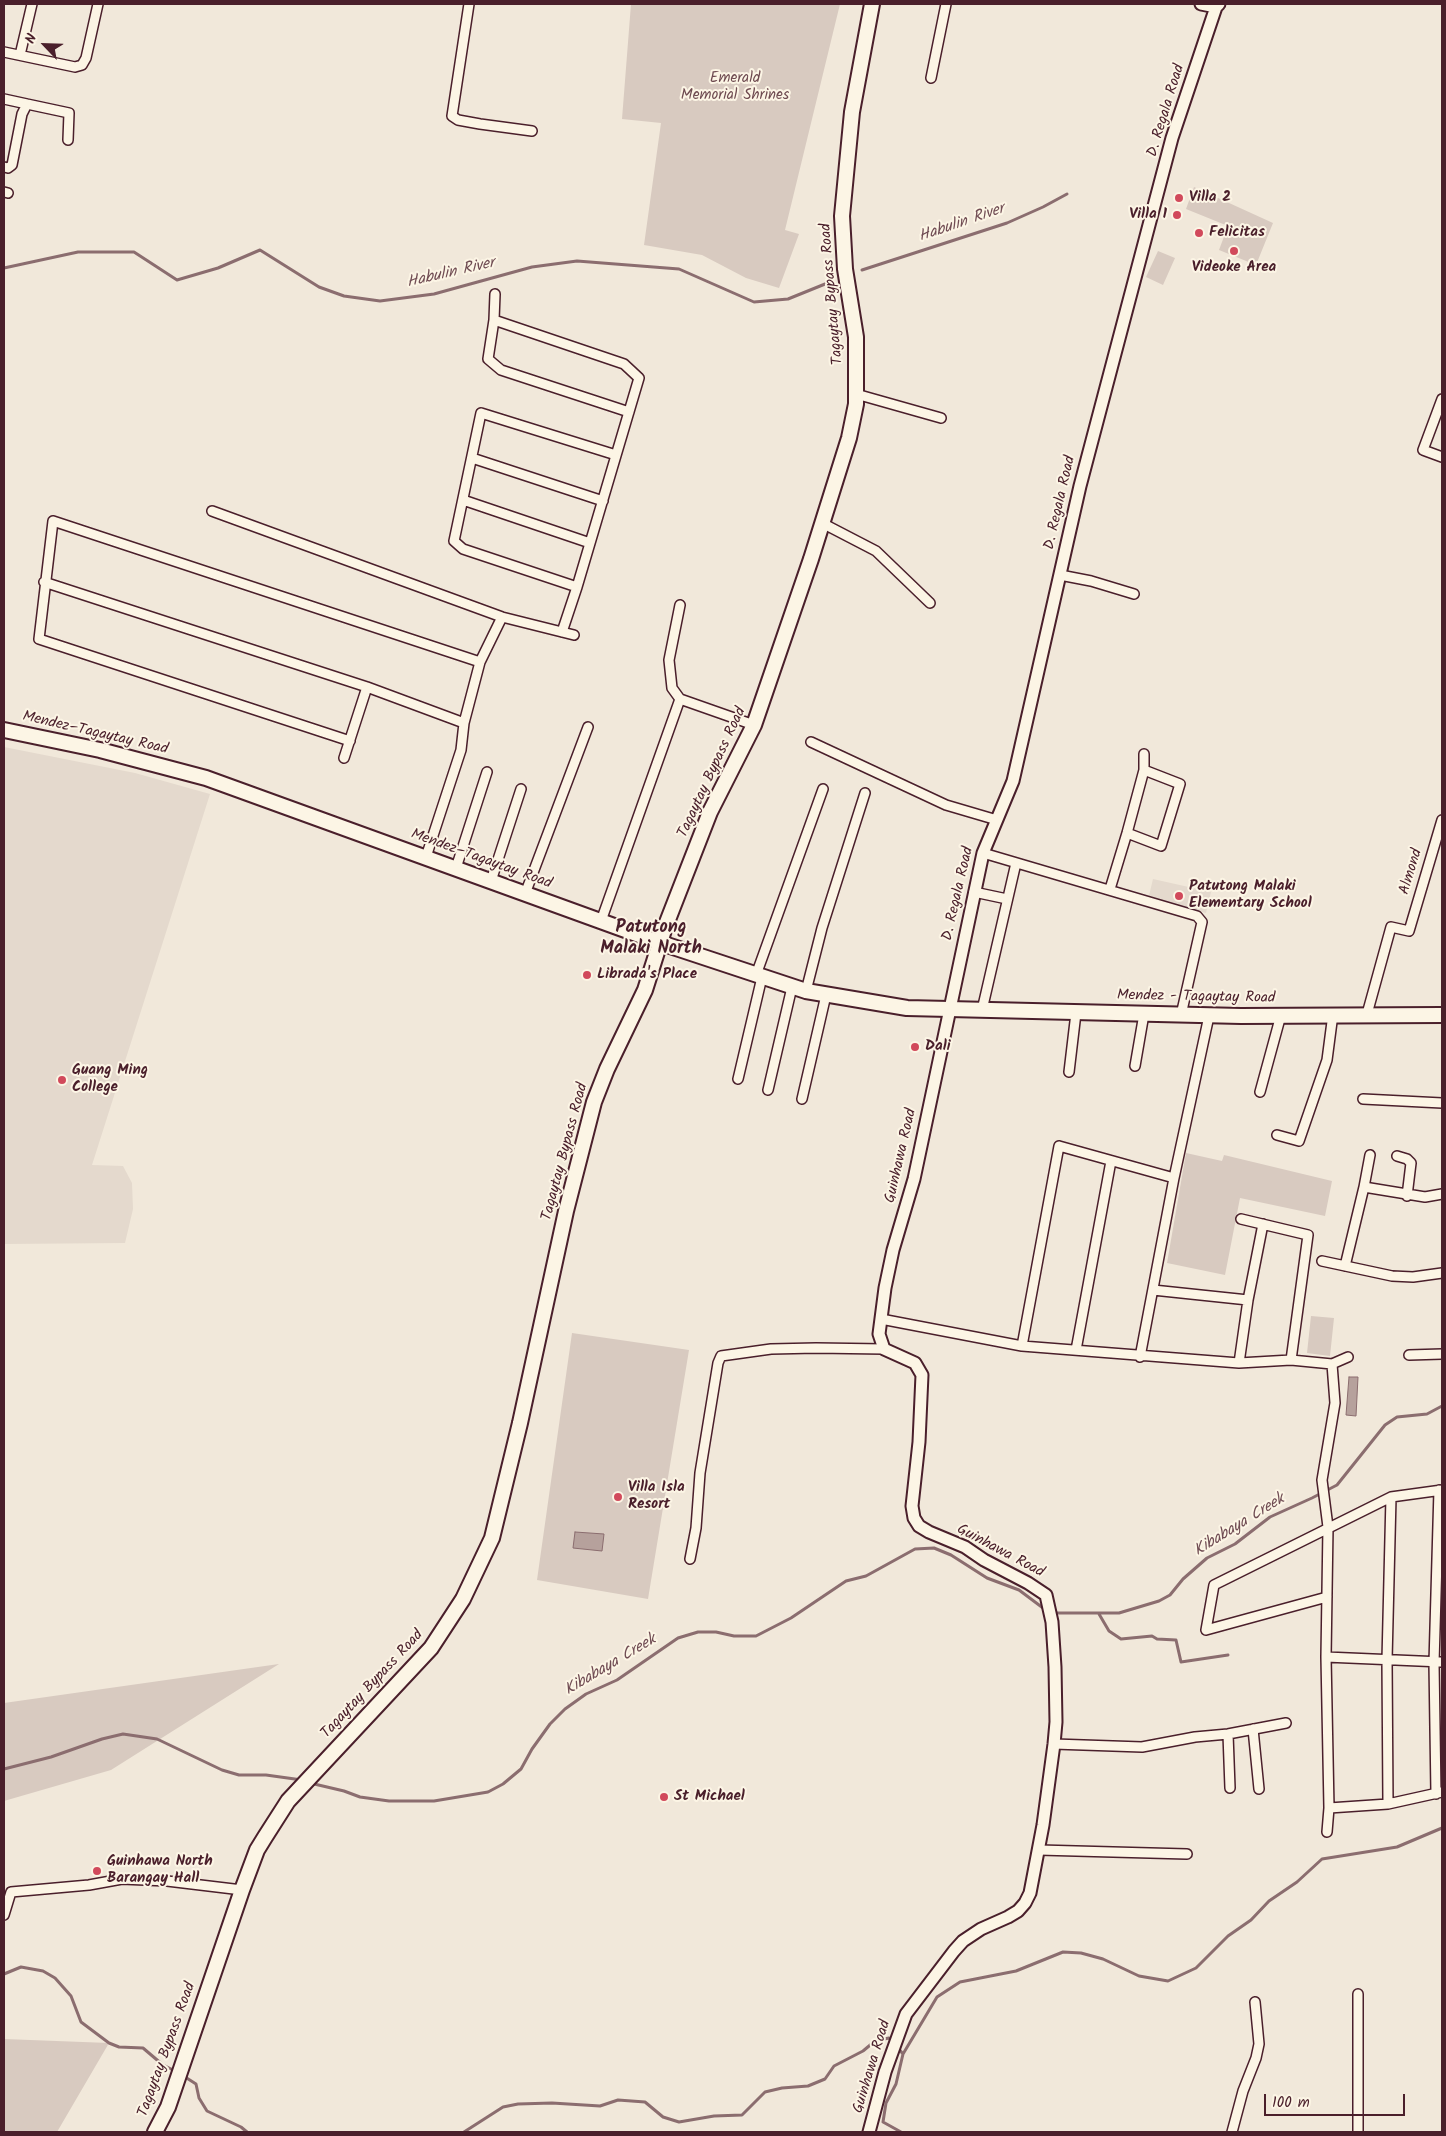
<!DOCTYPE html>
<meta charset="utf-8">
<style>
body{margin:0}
#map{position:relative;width:1446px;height:2136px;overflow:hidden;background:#f1e8da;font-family:Kalam,sans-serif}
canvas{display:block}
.frame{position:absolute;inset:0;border:5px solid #4a1f2b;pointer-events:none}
.north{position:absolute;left:20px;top:20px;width:50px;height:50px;-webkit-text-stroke:4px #fcf5e5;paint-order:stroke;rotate:294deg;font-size:14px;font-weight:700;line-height:20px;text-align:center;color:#4a1f2b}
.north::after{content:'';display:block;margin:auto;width:18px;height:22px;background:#4a1f2b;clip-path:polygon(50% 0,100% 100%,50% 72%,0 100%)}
.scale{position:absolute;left:1264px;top:2094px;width:141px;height:22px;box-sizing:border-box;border:2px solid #4a1f2b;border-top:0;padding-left:6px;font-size:15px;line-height:18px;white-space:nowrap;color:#4a1f2b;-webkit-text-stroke:4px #fcf5e5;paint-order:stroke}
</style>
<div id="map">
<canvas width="1446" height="2136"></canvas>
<div class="frame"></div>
<div class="north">N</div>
<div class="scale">100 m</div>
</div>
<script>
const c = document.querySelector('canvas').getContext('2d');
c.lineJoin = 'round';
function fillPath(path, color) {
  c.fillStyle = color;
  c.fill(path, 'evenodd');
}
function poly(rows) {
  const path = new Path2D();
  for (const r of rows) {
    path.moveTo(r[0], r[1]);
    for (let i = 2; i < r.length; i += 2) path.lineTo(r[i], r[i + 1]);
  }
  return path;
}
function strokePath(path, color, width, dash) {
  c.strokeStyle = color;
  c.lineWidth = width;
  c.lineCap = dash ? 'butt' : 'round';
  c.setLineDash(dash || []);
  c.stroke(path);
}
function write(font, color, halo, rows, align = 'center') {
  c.font = font + ' Kalam,sans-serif';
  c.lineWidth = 4;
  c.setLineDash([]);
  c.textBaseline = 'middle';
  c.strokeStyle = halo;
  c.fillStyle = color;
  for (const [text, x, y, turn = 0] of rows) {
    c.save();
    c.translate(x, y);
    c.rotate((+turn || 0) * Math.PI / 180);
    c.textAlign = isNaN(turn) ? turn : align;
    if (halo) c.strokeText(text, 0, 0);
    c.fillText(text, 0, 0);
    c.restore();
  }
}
const built = poly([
 [4,747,135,773,210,794,92,1165,123,1166,132,1183,133,1209,125,1243,4,1244],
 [1153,879,1211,892,1206,913,1148,900]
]);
const green = poly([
 [631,4,840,4,785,230,799,234,779,288,746,278,702,255,644,245,661,123,622,119],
 [1194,187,1273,223,1256,265,1219,250,1228,226,1186,209],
 [1158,251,1175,258,1163,285,1146,277],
 [1186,1153,1222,1161,1224,1155,1332,1181,1325,1216,1240,1198,1225,1275,1167,1263],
 [1311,1316,1334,1318,1330,1356,1307,1353],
 [572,1333,689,1350,648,1599,537,1580],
 [279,1664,111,1770,4,1801,4,1703],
 [4,2039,109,2043,57,2132,4,2132]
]);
const water = poly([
 [1349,1377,1358,1377,1356,1416,1346,1415,1349,1377],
 [575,1532,604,1534,602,1551,573,1548,575,1532]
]);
const stream = poly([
 [4,268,78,252,134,252,177,280,218,268,260,250,319,287,344,296,380,301,434,294,532,267,577,261,679,269,754,302,788,299,830,282],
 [862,270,1007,223,1043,207,1067,194],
 [1053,1613,1119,1613,1159,1601,1170,1595,1183,1579,1207,1558,1235,1544,1270,1517,1312,1498,1337,1485,1385,1425,1397,1417,1427,1414,1442,1406],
 [1099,1614,1109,1631,1121,1639,1152,1636,1157,1639,1176,1640,1181,1662,1228,1655],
 [4,1769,51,1757,102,1739,123,1734,157,1739,222,1770,239,1775,266,1775,302,1780],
 [310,1783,344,1791,360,1797,389,1801,434,1801,488,1792,503,1784,521,1769,532,1749,550,1724,565,1709,586,1694,617,1680,678,1638,698,1632,716,1632,734,1636,756,1636,791,1618,846,1581,866,1576,915,1549,934,1548,951,1555,987,1578,1019,1590,1047,1611],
 [4,1974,21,1967,43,1971,55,1978,71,1996,81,2022,109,2043,119,2047,143,2048,163,2065,177,2072],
 [898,2048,903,2054,896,2084,886,2103,883,2122,901,2132],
 [903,2054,937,1997,960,1982,1016,1971,1063,1952,1081,1953,1103,1959,1139,1976,1168,1981,1196,1968,1228,1936,1251,1920,1269,1901,1297,1882,1322,1859,1397,1847,1442,1828],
 [182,2075,196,2084,199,2098,207,2111,241,2127,247,2132],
 [464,2132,503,2107,518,2104,552,2103,600,2106,618,2100,645,2102,663,2117,679,2122,714,2116,742,2115,765,2092,782,2088,808,2086,825,2079,834,2066,863,2051,875,2041,889,2038,892,2042]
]);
const minor = poly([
 [469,4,452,116,458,120,480,124,532,131],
 [4,52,75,67,82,65,86,58,98,4],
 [20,55,32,4],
 [931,78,946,4],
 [4,99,27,104],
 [4,167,8,168,12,165,22,114,27,104,69,113,68,140],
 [4,192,8,193],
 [495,294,494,320,488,359,501,370,629,412],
 [494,320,624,364,639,378,577,587,562,632],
 [856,394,941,418],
 [1442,399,1423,450,1442,457],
 [472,458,603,501],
 [463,500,590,543],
 [212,511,502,617,574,635],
 [822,523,876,551,930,603],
 [1060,575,1091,581,1134,594],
 [44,582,367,687,464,723],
 [577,587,463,549,454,541,481,413,616,455],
 [680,605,669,660,672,688,680,699],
 [350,741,39,639,53,521,480,662],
 [811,742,946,805,997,820],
 [344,758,367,687],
 [1127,833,1161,846,1180,784,1144,770],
 [983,853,1197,916,1202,922,1181,1015],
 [426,857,461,750,464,723,480,662,502,617],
 [456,868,487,772],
 [491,881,521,789],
 [1110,889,1127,833,1144,770,1144,754],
 [974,892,1007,899],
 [525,894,588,727],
 [601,921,680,699,754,725],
 [756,975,823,789],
 [806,991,822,928,865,793],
 [982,1010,1016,863],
 [1367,1014,1391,927,1409,931,1442,820],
 [1135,1066,1144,1014],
 [1069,1072,1076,1013],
 [738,1079,762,977],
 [768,1090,792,987],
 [1260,1092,1281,1015],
 [802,1099,826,995],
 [1363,1099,1442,1103],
 [1277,1135,1299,1141,1327,1060,1333,1014],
 [1370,1155,1364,1187,1425,1197,1442,1194],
 [1397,1156,1407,1159,1411,1163,1407,1196],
 [1241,1219,1308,1235,1291,1360],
 [1322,1261,1392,1276,1413,1277,1442,1273],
 [1345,1266,1364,1187],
 [1153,1290,1248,1300],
 [881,1319,1022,1346,1239,1363,1291,1360,1332,1364,1335,1403,1322,1480,1328,1527,1326,1657,1329,1808,1327,1832],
 [1022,1346,1059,1146,1174,1178],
 [1076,1350,1111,1161],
 [1409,1355,1442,1354],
 [1140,1357,1174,1178,1209,1016],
 [1239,1363,1248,1300,1263,1224],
 [1332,1364,1348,1357],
 [690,1559,696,1528,700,1473,718,1363,721,1356,771,1349,816,1348,884,1349],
 [1327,1597,1206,1630,1214,1585,1391,1497,1442,1490],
 [1326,1657,1442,1662],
 [1253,1729,1259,1789],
 [1228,1734,1230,1788],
 [1054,1744,1142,1747,1195,1737,1228,1734,1286,1723],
 [1436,1794,1434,1663,1439,1490],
 [1388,1804,1387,1660,1391,1497],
 [1329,1808,1388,1804,1442,1792],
 [1039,1850,1187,1854],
 [4,1915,11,1892,89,1885,122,1879,167,1881,242,1890],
 [1358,1994,1358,2132],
 [1232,2132,1243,2091,1256,2058,1259,2044,1255,2002]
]);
const tertiary = poly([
 [1201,4,1216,7],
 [869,2132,885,2072,906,2014,954,1951,963,1941,981,1929,1008,1917,1018,1911,1025,1903,1030,1893,1043,1825,1054,1744,1056,1722,1055,1667,1052,1622,1046,1595,1028,1583,984,1560,965,1547,929,1532,919,1526,914,1518,912,1506,919,1442,922,1375,915,1363,884,1349,879,1334,885,1288,893,1250,914,1179,983,853,1013,781,1080,486,1172,138,1216,7,1219,4]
]);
const primary = poly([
 [4,730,100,750,206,778,661,943,806,991,907,1008,949,1009,1241,1016,1442,1015],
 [155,2132,168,2107,242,1890,257,1850,265,1837,288,1801,431,1648,463,1599,492,1538,520,1423,566,1211,594,1102,607,1069,645,990,664,930,710,812,754,725,811,559,849,438,856,404,856,337,845,269,842,216,852,112,872,4]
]);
const markers = [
 [1179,198,5,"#d1495b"],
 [1177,215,5,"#d1495b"],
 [1199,233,5,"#d1495b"],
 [1234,251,5,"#d1495b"],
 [1179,896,5,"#d1495b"],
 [587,975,5,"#d1495b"],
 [915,1047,5,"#d1495b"],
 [62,1080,5,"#d1495b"],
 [618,1497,5,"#d1495b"],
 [664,1797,5,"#d1495b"],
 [97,1871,5,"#d1495b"]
];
const parkNames = [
 ["Emerald",735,79],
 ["Memorial Shrines",735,96]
];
const streetNames = [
 ["D. Regala Road",1167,111,-73],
 ["Tagaytay Bypass Road",833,294,-95],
 ["D. Regala Road",1061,503,-77],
 ["Mendez–Tagaytay Road",95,734,13],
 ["Tagaytay Bypass Road",713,773,-65],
 ["Mendez–Tagaytay Road",481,860,20],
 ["Almond",1412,872,-73],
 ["D. Regala Road",959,894,-77],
 ["Mendez - Tagaytay Road",1196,998,1],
 ["Tagaytay Bypass Road",566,1152,-75],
 ["Guinhawa Road",902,1156,-77],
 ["Guinhawa Road",1000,1552,28],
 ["Tagaytay Bypass Road",373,1685,-47],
 ["Tagaytay Bypass Road",168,2050,-70],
 ["Guinhawa Road",873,2067,-73]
];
const poiNames = [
 ["Villa 2",1189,198],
 ["Villa 1",1167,215,"right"],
 ["Felicitas",1209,233],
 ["Videoke Area",1234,268,"center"],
 ["Patutong Malaki",1189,887],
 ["Elementary School",1189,904],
 ["Librada's Place",597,975],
 ["Dali",925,1047],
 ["Guang Ming",72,1071],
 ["College",72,1088],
 ["Villa Isla",628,1488],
 ["Resort",628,1505],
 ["St Michael",674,1797],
 ["Guinhawa North",107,1862],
 ["Barangay Hall",107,1879]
];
const waterNames = [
 ["Habulin River",962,224,-19],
 ["Habulin River",451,274,-13],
 ["Kibabaya Creek",1240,1526,-32],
 ["Kibabaya Creek",611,1666,-31]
];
const quarterNames = [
 ["Patutong",651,929],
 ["Malaki North",651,950]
];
fillPath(built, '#e4d9cd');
fillPath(green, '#d8cac0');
fillPath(water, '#b6a19c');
strokePath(water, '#8b6d6f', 1);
strokePath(stream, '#8b6d6f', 3);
strokePath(minor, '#4a1f2b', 12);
strokePath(tertiary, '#4a1f2b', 15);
strokePath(primary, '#4a1f2b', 18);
strokePath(minor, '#fcf5e5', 9);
strokePath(tertiary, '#fcf5e5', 11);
strokePath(primary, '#fcf5e5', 14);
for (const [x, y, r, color] of markers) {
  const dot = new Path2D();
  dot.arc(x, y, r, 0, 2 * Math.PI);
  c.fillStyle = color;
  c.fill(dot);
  strokePath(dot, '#fcf5e5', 2);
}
write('15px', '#6e4a50', '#fcf5e5', parkNames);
write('15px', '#4a1f2b', '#fcf5e5', streetNames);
write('bold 15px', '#4a1f2b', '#fcf5e5', poiNames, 'left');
write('italic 16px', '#704c53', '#fcf5e5', waterNames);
write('bold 18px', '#4a1f2b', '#fcf5e5', quarterNames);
</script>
